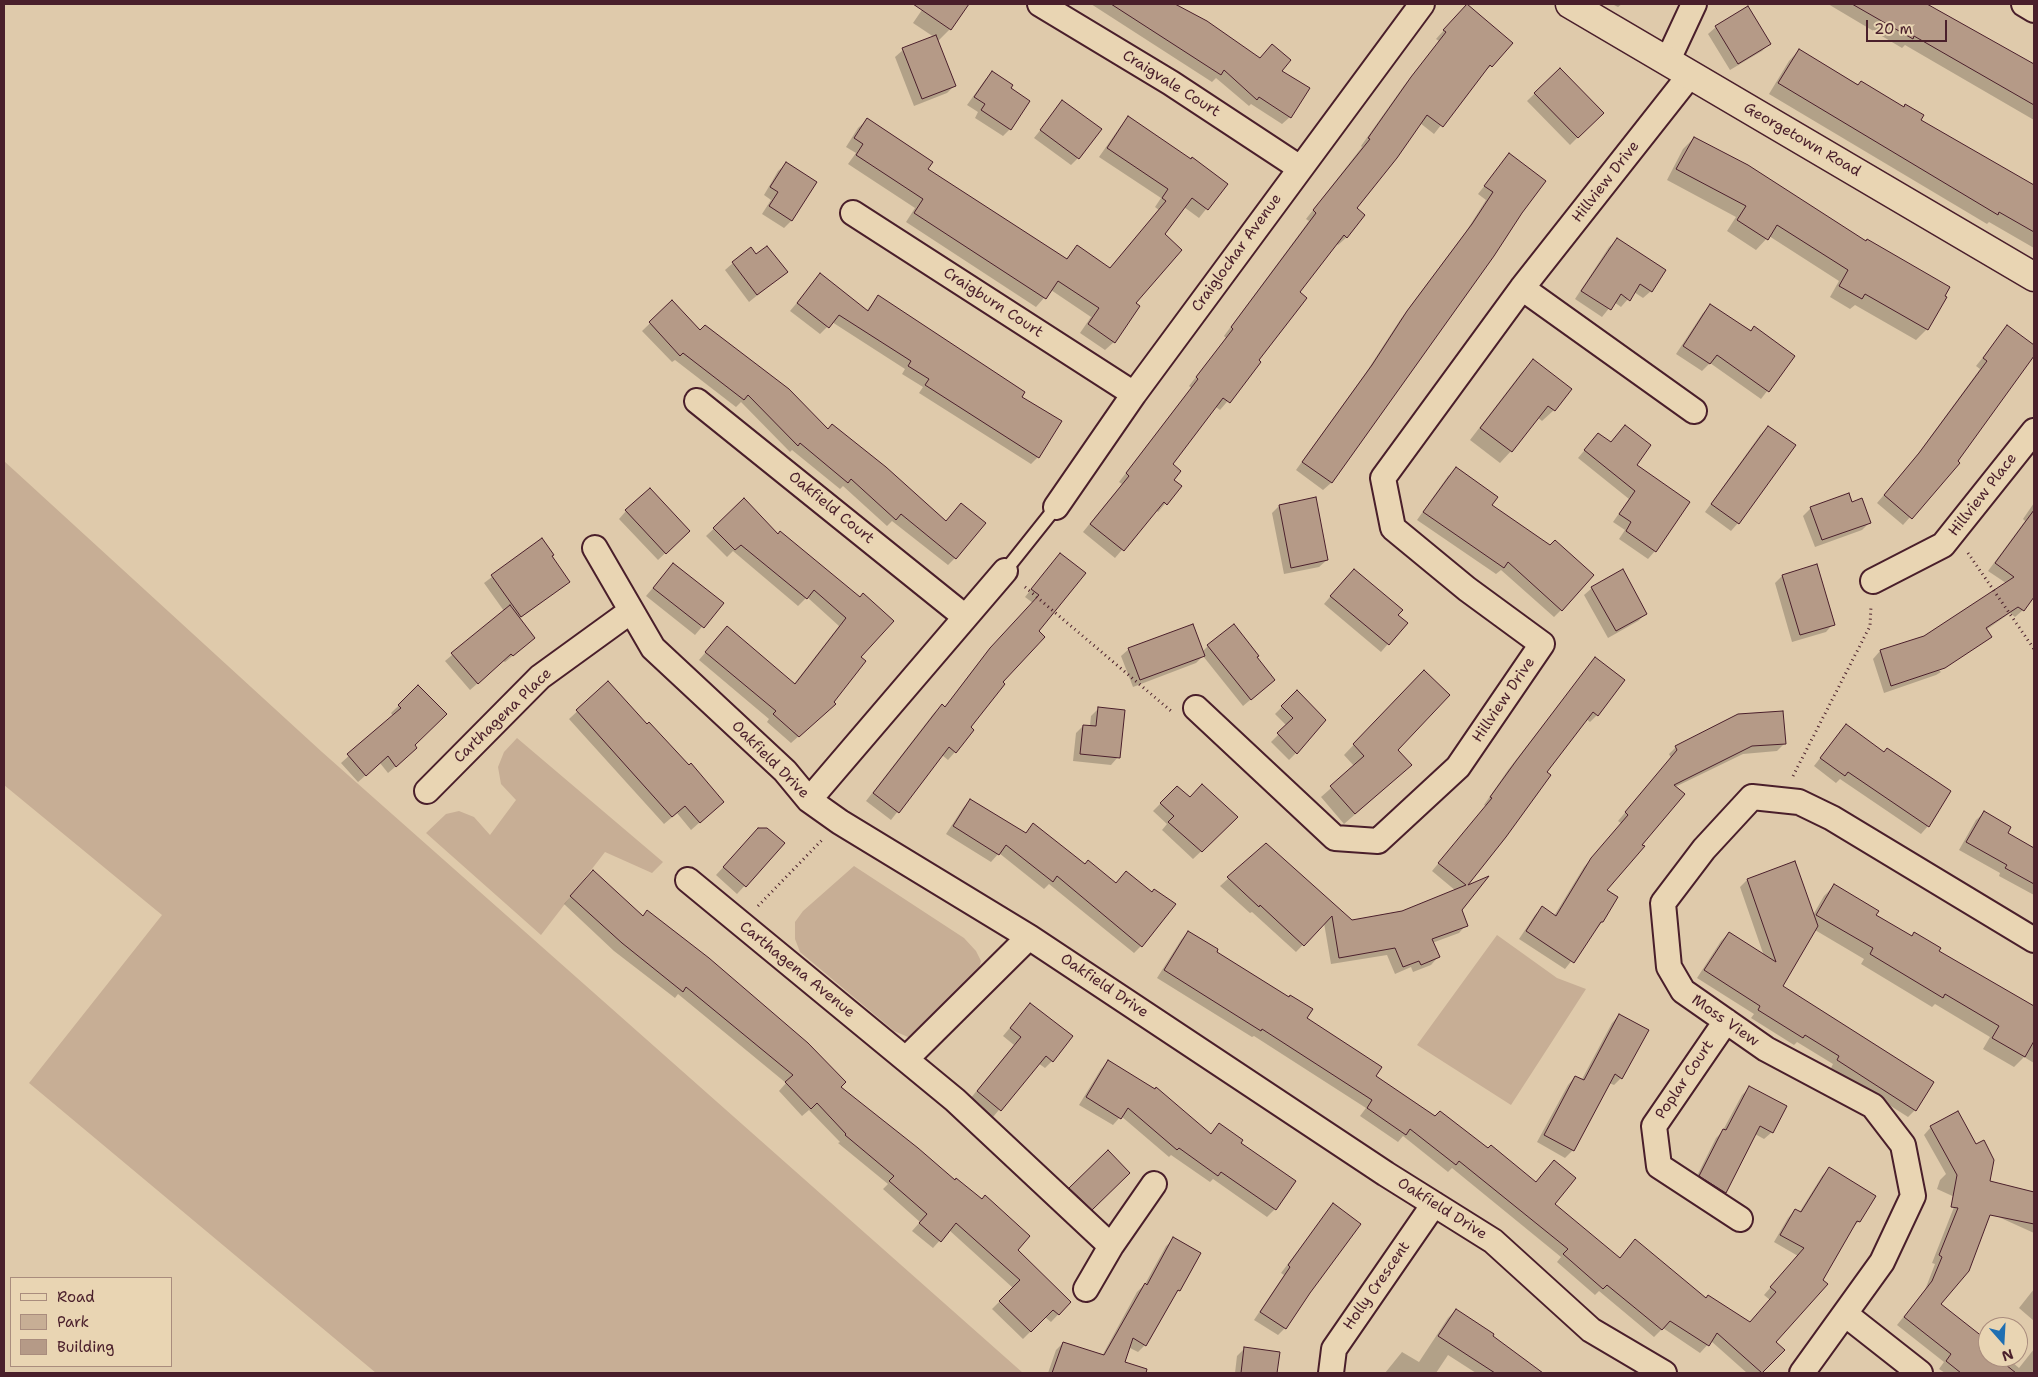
<!DOCTYPE html>
<style>
body{margin:0}
#map{position:relative;width:2038px;height:1377px;overflow:hidden;background:#dfcaab;font-family:"Shantell Sans",sans-serif}
canvas{display:block}
.frame{position:absolute;inset:0;border:5px solid #4a1f2b;pointer-events:none}
.legend{position:absolute;left:10px;top:1277px;width:162px;height:90px;box-sizing:border-box;background:#e9d5b3;border:1px solid #a98c7d;margin:0;padding:6px 9px;list-style:none;font-size:15px;color:#4a1f2b}
.legend li{display:flex;align-items:center;gap:10px;height:25px}
.legend b{width:25px;border:1px solid #a98c7d}
.north{position:absolute;left:1978px;top:1317px;width:50px;height:50px;box-sizing:border-box;background:#e9d5b3;border:1px solid #a98c7d;border-radius:50%;rotate:161deg;font-size:14px;font-weight:700;line-height:20px;text-align:center;color:#4a1f2b}
.north::after{content:'';display:block;margin:auto;width:18px;height:22px;background:#1f6fb2;clip-path:polygon(50% 0,100% 100%,50% 72%,0 100%)}
.scale{position:absolute;left:1866px;top:20px;width:81px;height:22px;box-sizing:border-box;border:2px solid #4a1f2b;border-top:0;padding-left:6px;font-size:15px;line-height:18px;white-space:nowrap;color:#4a1f2b;-webkit-text-stroke:4px #e9d5b3;paint-order:stroke}
</style>
<div id="map">
<canvas width="2038" height="1377"></canvas>
<div class="frame"></div>
<ul class="legend">
<li><b style="height:6px;background:#e9d5b3"></b>Road</li>
<li><b style="height:14px;background:#c7ae95"></b>Park</li>
<li><b style="height:14px;background:#b59a87"></b>Building</li>
</ul>
<div class="north">N</div>
<div class="scale">20 m</div>
</div>
<script>
const c = document.querySelector('canvas').getContext('2d');
c.lineJoin = 'round';
function fillPath(path, color) {
  c.fillStyle = color;
  c.fill(path, 'evenodd');
}
function poly(rows) {
  const path = new Path2D();
  for (const r of rows) {
    path.moveTo(r[0], r[1]);
    for (let i = 2; i < r.length; i += 2) path.lineTo(r[i], r[i + 1]);
  }
  return path;
}
function strokePath(path, color, width, dash) {
  c.strokeStyle = color;
  c.lineWidth = width;
  c.lineCap = dash ? 'butt' : 'round';
  c.setLineDash(dash || []);
  c.stroke(path);
}
function write(font, color, halo, rows, align = 'center') {
  c.font = font + ' "Shantell Sans",sans-serif';
  c.lineWidth = 4;
  c.setLineDash([]);
  c.textBaseline = 'middle';
  c.strokeStyle = halo;
  c.fillStyle = color;
  for (const [text, x, y, turn = 0] of rows) {
    c.save();
    c.translate(x, y);
    c.rotate((+turn || 0) * Math.PI / 180);
    c.textAlign = isNaN(turn) ? turn : align;
    if (halo) c.strokeText(text, 0, 0);
    c.fillText(text, 0, 0);
    c.restore();
  }
}
const green = poly([
 [4,461,322,752,1023,1373,376,1373,29,1083,162,915,4,785],
 [517,738,663,862,652,873,605,852,541,935,426,833,446,814,459,811,474,817,490,835,516,800,501,784,498,767,504,752],
 [854,866,964,938,976,951,981,961,978,972,920,1037,908,1037,894,1031,800,952,795,939,795,922,803,911],
 [1497,935,1557,978,1586,989,1511,1105,1417,1045]
]);
const shadow = poly([
 [926,4,967,4,950,29,937,42,954,86,947,93,914,106,895,57,903,50,934,37,913,23],
 [1091,4,1172,4,1206,22,1260,59,1280,71,1290,117,1282,124,1251,104,1249,106,1216,78,1212,82],
 [1612,4,1622,4,1618,7],
 [1828,4,1925,4,2034,67,2034,120,1905,45,1902,48],
 [1459,13,1491,66,1482,73,1434,134,1420,123,1355,208,1347,237,1338,245,1336,243,1298,293,1257,361,1260,363,1220,410,1216,407,1171,464,1172,480,1180,486,1158,512,1156,510,1115,558,1083,532,1122,484,1119,482,1191,388,1189,386,1226,338,1224,336,1309,221,1306,219,1362,147,1361,146,1403,87,1439,41,1436,39],
 [1716,27,1770,43,1762,51,1730,70,1708,34],
 [1799,50,1919,120,2034,193,2034,248,1989,222,1987,224,1769,94,1789,61],
 [1560,69,1602,113,1570,145,1527,101],
 [992,72,1010,89,1010,129,1003,136,975,118,978,112,967,105,985,80],
 [1063,102,1078,158,1071,165,1034,138],
 [1128,118,1226,184,1199,218,1184,207,1163,235,1135,304,1114,342,1105,350,1080,333,1091,317,1051,290,1036,307,906,222,915,208,848,164,856,153,846,147,858,128,867,120,927,170,1066,259,1077,247,1109,269,1159,210,1155,207,1161,198,1099,157,1120,127],
 [1694,138,1946,297,1927,329,1916,340,1855,305,1850,309,1830,297,1839,281,1769,236,1756,250,1727,231,1736,217,1667,180,1683,149],
 [1509,155,1521,212,1331,483,1323,490,1296,470,1365,374,1400,320,1465,233,1486,200,1478,194],
 [786,164,816,183,791,221,784,228,762,214,771,200,764,195,778,171],
 [1617,240,1651,291,1643,298,1634,292,1621,307,1614,302,1602,317,1575,299,1609,247],
 [756,256,786,272,749,302,725,270,733,263],
 [820,275,866,311,878,297,1020,397,1038,457,1031,464,919,393,923,387,902,374,905,369,832,322,820,334,790,311],
 [672,302,700,332,946,522,961,505,955,558,948,565,892,521,887,526,843,486,840,489,792,450,790,452,741,402,736,407,675,360,672,362,642,331],
 [1710,306,1794,356,1761,399,1710,363,1702,371,1676,354,1703,313],
 [2007,327,2034,346,2034,354,1956,461,1958,463,1903,525,1877,503,1912,462,1980,369,1976,366],
 [1534,361,1554,410,1542,421,1537,417,1511,451,1500,463,1470,440,1522,372],
 [1768,427,1738,523,1731,531,1705,512,1760,435],
 [1598,434,1635,465,1655,551,1648,559,1619,539,1625,530,1613,522,1629,499,1578,458],
 [1456,469,1490,506,1561,610,1554,617,1501,570,1496,574,1417,520,1448,476],
 [744,500,778,535,859,598,859,657,827,711,791,743,767,722,769,719,699,660,720,635,794,684,839,626,807,597,798,606,733,551,727,557,706,536],
 [1851,503,1869,523,1862,530,1815,547,1803,516,1811,508],
 [2034,503,2034,594,2023,610,2015,617,2010,613,1986,630,1990,636,1983,643,1983,641,1939,670,1941,672,1936,675,1884,693,1873,659,1880,651,1924,637,2006,583,1988,571,2025,521,2023,519],
 [1279,506,1327,560,1319,567,1284,574,1272,513],
 [626,511,680,539,658,560,619,519],
 [542,539,550,557,568,582,519,619,526,645,505,662,503,661,470,690,445,661,504,611,484,583],
 [1053,562,1037,631,969,727,973,730,955,752,948,760,942,755,891,820,866,801,934,713,942,706,944,708,983,657,1033,603,1025,597],
 [673,564,722,603,695,635,646,596],
 [1782,576,1833,624,1826,632,1792,642,1775,583],
 [1346,578,1406,623,1381,652,1324,604],
 [1592,588,1646,614,1638,621,1608,638,1584,595],
 [1208,646,1255,657,1274,680,1243,706,1203,656,1196,663,1133,687,1121,656,1129,649,1202,652],
 [1595,659,1597,715,1590,722,1586,719,1545,772,1506,837,1464,888,1460,910,1466,925,1459,933,1432,943,1438,957,1431,965,1413,972,1411,967,1395,974,1387,955,1331,964,1324,923,1296,952,1252,912,1250,913,1220,886,1266,844,1351,921,1402,912,1456,891,1432,871,1486,806,1484,805,1508,770],
 [1414,681,1397,750,1400,775,1344,824,1321,797,1355,767,1344,755],
 [608,683,715,809,691,830,677,813,664,824,569,719],
 [418,687,413,745,408,756,388,773,380,763,358,782,341,763,393,716,391,713],
 [1297,692,1296,753,1289,760,1271,742,1287,726,1275,714],
 [1098,709,1118,757,1111,765,1073,761,1076,733,1083,726,1090,726,1091,716],
 [1846,725,1928,826,1921,834,1840,779,1836,783,1814,766],
 [1785,743,1777,751,1743,754,1675,787,1605,890,1602,922,1565,969,1519,939,1535,915,1542,908,1554,916,1584,867,1622,824,1618,821,1671,758,1669,754,1676,747],
 [1169,795,1190,799,1237,817,1193,859,1162,830,1167,824,1153,811],
 [970,800,1025,834,1033,825,1085,865,1141,946,1134,953,1049,884,1044,889,999,853,991,862,946,834,963,808],
 [1984,813,2006,833,2034,849,2034,895,1999,876,2000,873,1959,850,1976,820],
 [751,837,783,844,737,894,716,875],
 [586,880,643,917,839,1087,1016,1250,1070,1302,1051,1322,1045,1317,1023,1339,992,1309,1013,1288,949,1230,933,1248,912,1231,920,1222,883,1189,888,1184,838,1143,840,1142,809,1110,802,1116,779,1091,786,1083,678,994,675,998,614,951,564,904],
 [1747,880,1813,915,1824,896,1834,886,1875,915,1911,937,1914,934,1938,952,2034,1008,2034,1063,2024,1057,2014,1067,1983,1049,1990,1037,1935,1004,1932,1007,1861,964,1864,959,1815,930,1781,986,1915,1110,1908,1117,1831,1068,1833,1064,1797,1042,1794,1045,1751,1018,1754,1014,1697,978,1721,941,1729,933,1764,956,1740,887],
 [1188,932,1305,1018,1375,1076,1536,1183,1554,1162,1554,1204,1619,1259,1635,1241,1705,1299,1749,1323,1770,1300,1764,1295,1798,1256,1774,1242,1788,1218,1795,1210,1799,1213,1822,1176,1829,1169,1859,1221,1851,1229,1774,1342,1783,1350,1762,1373,1747,1373,1711,1341,1700,1353,1663,1328,1654,1337,1599,1291,1595,1295,1557,1262,1561,1257,1452,1168,1448,1172,1403,1136,1398,1142,1360,1116,1366,1108,1254,1036,1252,1037,1157,978,1181,940],
 [1030,1004,1052,1061,1045,1068,1038,1063,993,1117,970,1099,1014,1045,1003,1036],
 [1619,1015,1621,1078,1614,1085,1609,1083,1573,1150,1565,1158,1537,1142,1568,1085,1575,1077,1581,1081,1612,1023],
 [1108,1062,1155,1090,1210,1135,1219,1125,1239,1143,1294,1181,1275,1209,1267,1217,1213,1179,1210,1182,1171,1155,1169,1157,1121,1116,1113,1125,1079,1105,1101,1069],
 [1749,1088,1772,1132,1764,1139,1755,1134,1725,1192,1717,1200,1693,1184,1716,1138,1722,1132,1742,1095],
 [1931,1127,1988,1182,2034,1193,2034,1233,1981,1209,1940,1305,1988,1343,1988,1357,2006,1357,2019,1368,2034,1349,2034,1373,1945,1373,1939,1369,1944,1362,1897,1325,1925,1290,1935,1264,1932,1263,1956,1202,1959,1199,1937,1189,1940,1180,1946,1174,1924,1135],
 [1108,1152,1128,1173,1084,1216,1063,1196],
 [1333,1205,1309,1292,1285,1328,1278,1335,1254,1320,1284,1275,1281,1273],
 [1174,1239,1179,1290,1171,1298,1145,1345,1138,1352,1128,1347,1119,1373,1048,1373,1056,1350,1063,1343,1102,1356,1137,1292,1145,1284,1166,1246],
 [2034,1289,2034,1321,2019,1308],
 [1456,1310,1491,1337,1541,1373,1476,1373,1448,1355,1436,1373,1385,1373,1402,1352,1419,1362,1448,1318],
 [1245,1348,1278,1353,1275,1373,1235,1373,1237,1356]
]);
const building = poly([
 [913,4,969,4,951,30,913,4],
 [1111,4,1175,4,1207,21,1260,58,1272,44,1291,60,1282,71,1310,88,1291,118,1259,97,1257,100,1224,70,1221,75,1111,4],
 [1467,4,1513,43,1492,67,1490,65,1443,127,1427,115,1397,158,1357,208,1365,215,1347,238,1344,235,1300,292,1307,298,1259,360,1261,362,1230,403,1223,398,1173,464,1181,471,1174,480,1182,486,1167,505,1164,502,1124,551,1090,524,1129,476,1126,473,1198,379,1196,377,1233,329,1231,327,1316,213,1313,210,1370,139,1368,138,1411,77,1446,32,1443,30,1467,4],
 [1852,4,1927,4,2034,64,2034,105,1914,36,1913,39,1852,4],
 [1748,6,1771,44,1738,64,1715,26,1748,6],
 [936,35,956,86,922,99,902,48,936,35],
 [1799,49,1858,85,1861,81,1904,107,1905,104,1924,115,1921,120,2034,185,2034,232,1999,212,1998,215,1778,83,1799,49],
 [1560,68,1604,113,1578,138,1534,93,1560,68],
 [992,71,1013,85,1011,88,1030,101,1011,130,981,110,985,104,974,97,992,71],
 [1062,100,1102,129,1079,159,1040,130,1062,100],
 [1128,116,1191,159,1192,157,1228,184,1208,210,1192,198,1165,234,1182,250,1136,303,1140,306,1115,343,1088,324,1099,308,1058,281,1046,299,914,213,923,199,856,155,863,144,854,138,867,118,933,162,928,169,1067,259,1077,245,1110,268,1166,201,1162,198,1168,189,1107,148,1128,116],
 [1694,137,1748,165,1866,241,1867,239,1950,287,1945,296,1947,297,1928,330,1865,294,1862,299,1839,286,1848,270,1777,225,1768,240,1737,220,1746,206,1676,169,1694,137],
 [1509,153,1546,181,1522,213,1494,256,1332,483,1302,462,1372,365,1407,311,1472,224,1493,192,1484,186,1509,153],
 [786,162,817,182,792,221,769,206,778,192,770,187,786,162],
 [1617,238,1666,270,1652,292,1640,284,1630,301,1621,294,1611,310,1581,291,1617,238],
 [767,246,788,272,757,295,732,262,751,247,756,254,767,246],
 [820,273,868,311,878,295,1025,392,1022,397,1062,421,1039,458,925,385,929,379,908,366,911,361,839,315,829,328,797,303,820,273],
 [672,300,700,330,705,325,789,389,828,429,832,424,886,467,946,521,961,503,986,523,956,559,901,514,896,520,851,479,848,483,800,443,798,446,748,395,744,400,683,353,680,356,649,322,672,300],
 [1710,304,1751,331,1754,326,1795,356,1769,392,1717,355,1710,364,1683,346,1710,304],
 [2007,325,2034,345,2034,356,1958,461,1960,463,1912,519,1884,495,1919,453,1987,361,1983,358,2007,325],
 [1533,359,1572,389,1555,411,1548,406,1512,452,1480,428,1533,359],
 [1625,425,1651,445,1637,465,1690,502,1656,552,1626,531,1631,522,1619,514,1635,491,1584,450,1598,433,1611,442,1625,425],
 [1768,426,1796,445,1739,524,1711,504,1768,426],
 [1456,467,1498,497,1492,505,1550,545,1555,540,1594,575,1562,611,1508,562,1504,568,1423,512,1456,467],
 [650,488,690,531,666,554,625,510,650,488],
 [1849,493,1852,502,1862,498,1871,523,1822,540,1810,507,1849,493],
 [1316,497,1328,560,1291,568,1279,505,1316,497],
 [744,498,778,534,780,531,860,597,863,593,894,621,861,657,866,661,834,702,836,704,799,737,773,714,776,711,705,652,727,626,795,684,846,618,814,590,807,599,741,545,735,550,713,528,744,498],
 [2034,510,2034,597,2024,611,2018,607,1986,628,1992,637,1945,668,1891,686,1880,650,1924,636,2014,577,1995,563,2034,510],
 [542,538,554,555,552,556,570,582,521,617,491,575,542,538],
 [1060,553,1086,573,1039,631,1045,637,1003,682,1005,684,971,727,974,730,956,753,949,747,899,813,873,793,942,704,945,707,990,648,1039,595,1031,589,1060,553],
 [673,563,724,603,704,628,653,588,673,563],
 [1817,564,1835,625,1800,635,1782,575,1817,564],
 [1354,569,1403,610,1398,615,1408,623,1389,645,1330,596,1354,569],
 [1623,569,1647,614,1616,631,1591,587,1623,569],
 [510,605,535,638,513,656,511,654,478,684,451,653,510,605],
 [1193,624,1205,656,1140,680,1128,648,1193,624],
 [1234,624,1259,656,1257,657,1275,680,1251,700,1207,645,1234,624],
 [1595,657,1625,680,1598,716,1593,712,1547,772,1551,775,1506,837,1468,885,1489,876,1462,910,1468,926,1432,939,1440,957,1421,965,1419,961,1403,967,1395,948,1339,958,1332,916,1304,946,1260,905,1259,907,1227,877,1266,843,1352,920,1402,911,1466,885,1438,863,1492,798,1490,797,1516,761,1595,657],
 [1424,670,1450,695,1398,750,1412,765,1355,814,1330,786,1364,756,1353,744,1424,670],
 [608,681,647,724,649,722,689,765,691,763,724,802,700,823,685,806,672,817,576,710,608,681],
 [418,685,447,714,415,745,417,748,396,767,388,756,366,776,347,754,401,708,398,705,418,685],
 [1297,690,1326,720,1297,754,1277,733,1293,718,1281,706,1297,690],
 [1098,707,1125,710,1120,758,1080,754,1083,725,1096,726,1098,707],
 [1783,711,1786,744,1752,746,1674,785,1685,794,1642,845,1645,846,1607,890,1618,897,1603,922,1601,922,1574,963,1526,931,1542,906,1556,916,1591,858,1628,815,1625,812,1677,750,1675,746,1738,714,1783,711],
 [1846,724,1884,752,1887,748,1951,791,1929,827,1848,772,1845,776,1820,758,1846,724],
 [1202,784,1238,817,1202,852,1168,822,1174,816,1160,803,1177,786,1190,797,1202,784],
 [970,799,1026,833,1033,823,1085,864,1088,860,1116,883,1126,871,1152,892,1154,889,1176,904,1142,947,1057,876,1053,882,1006,845,999,855,953,826,970,799],
 [1984,811,2011,827,2008,833,2034,848,2034,884,2005,868,2007,865,1966,842,1984,811],
 [758,828,767,828,785,843,746,887,723,867,758,828],
 [1795,861,1818,926,1783,986,1934,1082,1916,1111,1837,1060,1839,1056,1805,1035,1803,1038,1758,1010,1760,1006,1704,970,1729,932,1776,962,1747,879,1795,861],
 [593,870,643,916,647,910,709,958,808,1043,846,1082,841,1087,918,1148,955,1180,956,1178,982,1199,985,1195,1030,1236,1018,1250,1071,1302,1059,1315,1053,1310,1031,1332,999,1301,1020,1280,956,1223,941,1242,919,1223,927,1214,889,1181,894,1176,845,1135,846,1134,817,1103,811,1109,785,1082,793,1075,686,987,683,992,622,943,570,896,593,870],
 [1834,884,1879,911,1876,915,1912,936,1914,932,1941,948,1939,951,2034,1006,2034,1041,2025,1057,1992,1038,1999,1026,1945,994,1943,998,1870,954,1873,948,1816,915,1834,884],
 [1188,931,1218,949,1217,952,1289,997,1290,995,1313,1009,1307,1018,1382,1067,1376,1076,1435,1116,1440,1111,1488,1148,1491,1145,1536,1182,1554,1160,1576,1178,1555,1204,1620,1258,1635,1239,1706,1298,1708,1295,1750,1322,1776,1292,1770,1287,1804,1248,1780,1235,1795,1209,1801,1212,1829,1167,1876,1196,1860,1222,1857,1221,1823,1280,1828,1284,1776,1342,1785,1350,1762,1373,1717,1333,1709,1346,1670,1321,1662,1330,1607,1285,1603,1289,1563,1254,1568,1249,1459,1161,1456,1165,1410,1129,1406,1135,1367,1108,1372,1100,1262,1029,1261,1031,1164,970,1188,931],
 [1030,1003,1073,1036,1053,1062,1046,1056,1001,1111,977,1091,1021,1037,1010,1028,1030,1003],
 [1619,1014,1649,1030,1622,1079,1615,1074,1574,1151,1544,1135,1575,1076,1584,1080,1619,1014],
 [1108,1060,1155,1089,1156,1087,1211,1134,1219,1123,1243,1140,1241,1143,1296,1181,1276,1210,1221,1172,1218,1176,1179,1148,1177,1150,1128,1108,1121,1119,1086,1097,1108,1060],
 [1749,1086,1787,1106,1773,1133,1760,1126,1726,1193,1699,1176,1723,1129,1726,1130,1749,1086],
 [1958,1111,1976,1144,1984,1140,1994,1160,1990,1181,2034,1192,2034,1224,1990,1215,1969,1271,1941,1304,1988,1341,1988,1357,1996,1357,2016,1373,1961,1373,1946,1361,1951,1354,1904,1317,1932,1281,1942,1257,1939,1255,1958,1208,1951,1207,1957,1175,1930,1126,1958,1111],
 [1108,1150,1130,1173,1092,1210,1069,1188,1108,1150],
 [1333,1203,1361,1224,1310,1293,1286,1329,1260,1312,1290,1267,1288,1265,1333,1203],
 [1173,1237,1201,1253,1180,1291,1178,1290,1146,1346,1133,1338,1125,1362,1147,1369,1146,1373,1052,1373,1063,1342,1104,1355,1145,1283,1147,1285,1173,1237],
 [1456,1309,1494,1334,1493,1336,1543,1373,1495,1373,1438,1336,1456,1309],
 [1244,1347,1280,1352,1277,1373,1241,1373,1244,1347]
]);
const path = poly([
 [1968,553,2034,649],
 [1025,587,1171,711],
 [1793,776,1870,626,1871,606],
 [758,906,822,840]
]);
const lane = poly([
 [1005,571,1056,507]
]);
const street = poly([
 [1040,4,1171,83,1300,168],
 [2024,4,2034,10],
 [1667,62,1694,4],
 [853,213,1134,394],
 [1522,288,1694,411],
 [697,401,964,616],
 [1056,507,1134,394,1422,4],
 [595,548,653,648,785,771,809,800,840,822,1029,937,1386,1174,1493,1241,1591,1330,1664,1373],
 [1873,581,1943,545,2034,431],
 [1196,708,1335,838,1378,841,1458,767,1542,644,1467,589,1393,528,1383,478,1522,288,1690,75],
 [427,791,540,677,631,611],
 [809,800,1005,571],
 [688,880,955,1100,1111,1246],
 [1726,1021,1654,1126,1659,1166,1740,1219],
 [906,1059,1029,937],
 [1086,1289,1111,1246,1154,1184],
 [1845,1314,1920,1373],
 [1331,1373,1334,1349,1434,1204],
 [1802,1373,1882,1262,1913,1196,1903,1145,1873,1106,1766,1049,1683,991,1669,967,1663,903,1704,849,1752,797,1799,802,1832,818,2034,940]
]);
const secondary = poly([
 [1570,4,2034,277]
]);
const streetNames = [
 ["Craigvale Court",1171,84,32],
 ["Georgetown Road",1802,140,30],
 ["Hillview Drive",1606,182,-52],
 ["Craiglochar Avenue",1237,253,-54],
 ["Craigburn Court",993,303,33],
 ["Hillview Place",1983,495,-52],
 ["Oakfield Court",831,508,39],
 ["Hillview Drive",1504,700,-56],
 ["Carthagena Place",503,716,-44],
 ["Oakfield Drive",770,760,45],
 ["Carthagena Avenue",797,970,39],
 ["Oakfield Drive",1104,986,34],
 ["Moss View",1725,1021,35],
 ["Poplar Court",1685,1080,-56],
 ["Oakfield Drive",1442,1209,32],
 ["Holly Crescent",1377,1286,-55]
];
fillPath(green, '#c7ae95');
fillPath(shadow, '#0003');
fillPath(building, '#b59a87');
strokePath(building, '#4a1f2b', 1);
strokePath(lane, '#4a1f2b', 16);
strokePath(street, '#4a1f2b', 28);
strokePath(secondary, '#4a1f2b', 31);
strokePath(path, '#4a1f2b', 3, [1, 4]);
strokePath(lane, '#e9d5b3', 12);
strokePath(street, '#e9d5b3', 24);
strokePath(secondary, '#e9d5b3', 28);
write('15px', '#4a1f2b', '#e9d5b3', streetNames);
</script>
